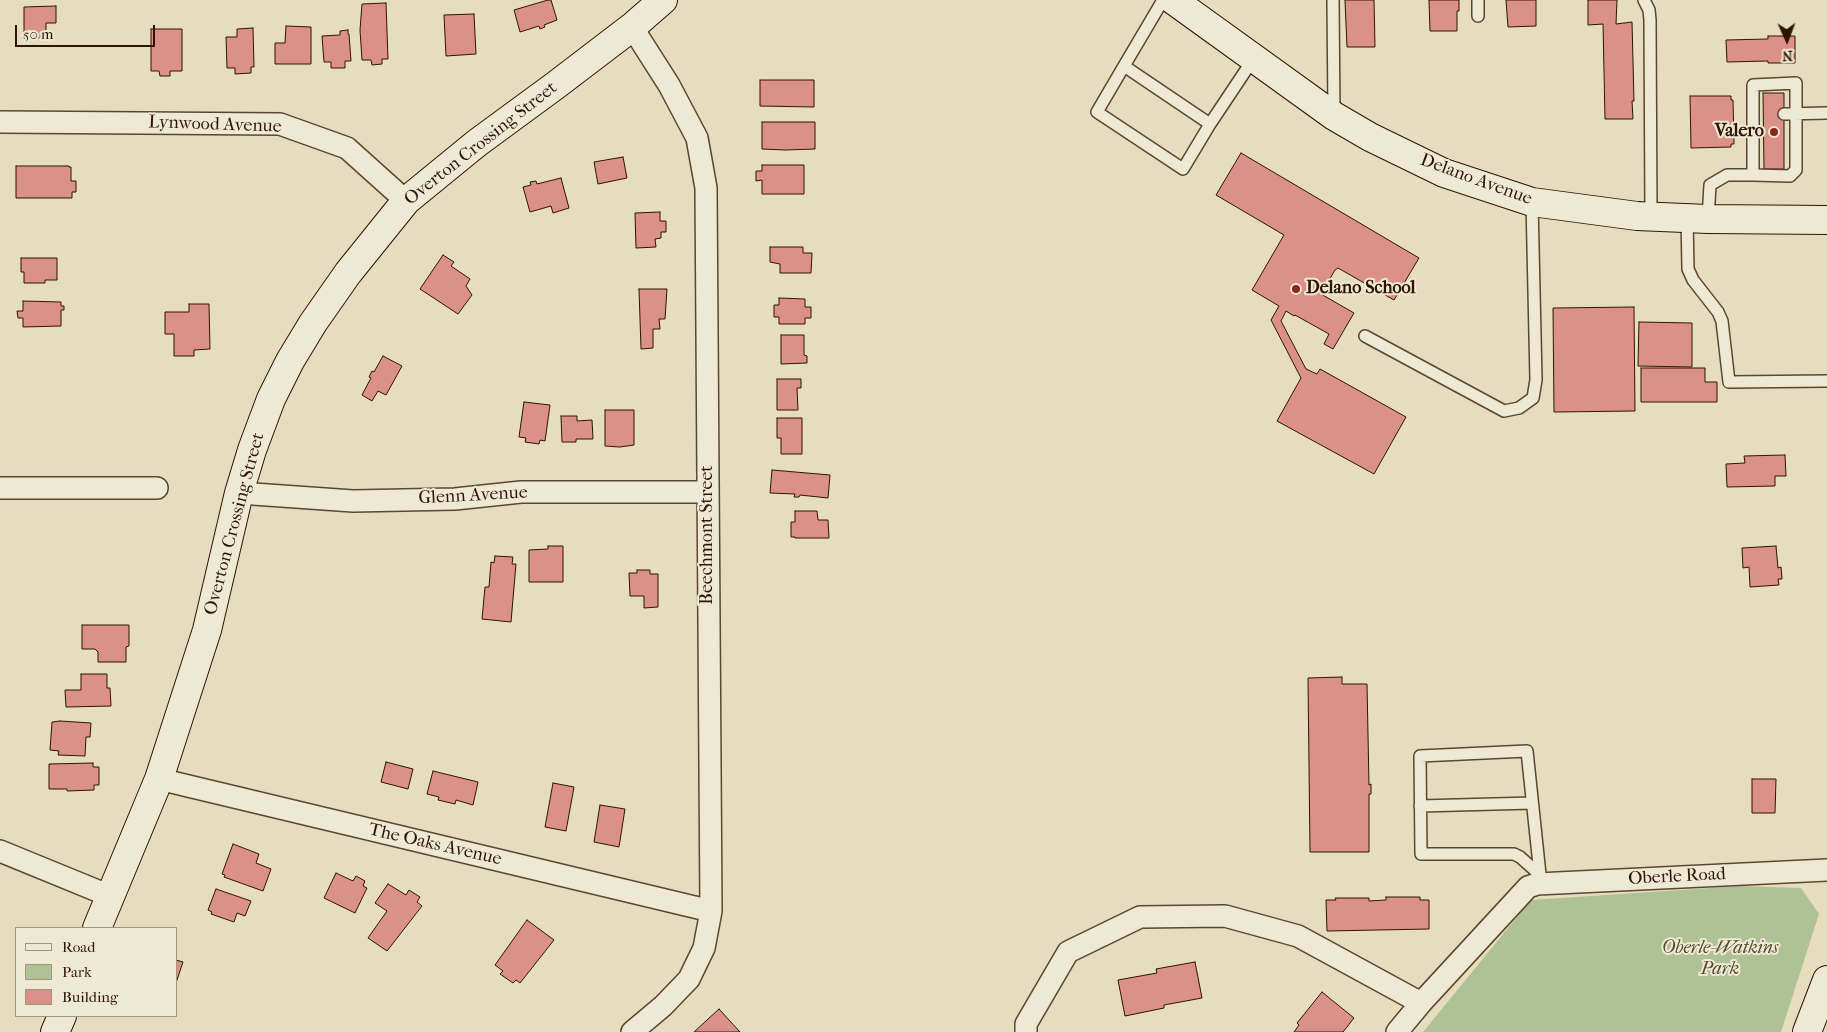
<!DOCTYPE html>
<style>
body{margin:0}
#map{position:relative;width:1827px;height:1032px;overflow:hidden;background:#e5ddbe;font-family:"IM FELL French Canon",serif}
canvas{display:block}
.legend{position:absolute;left:15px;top:927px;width:162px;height:90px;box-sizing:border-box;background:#eee9d5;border:1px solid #a29480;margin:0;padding:6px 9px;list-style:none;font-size:15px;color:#2f1400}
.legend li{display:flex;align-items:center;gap:10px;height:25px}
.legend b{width:25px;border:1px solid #a29480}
.north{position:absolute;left:1762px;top:15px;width:50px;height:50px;-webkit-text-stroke:4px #eee9d5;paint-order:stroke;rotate:178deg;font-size:14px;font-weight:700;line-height:20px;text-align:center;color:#2f1400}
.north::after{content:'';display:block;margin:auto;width:18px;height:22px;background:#2f1400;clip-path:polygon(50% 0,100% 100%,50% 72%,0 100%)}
.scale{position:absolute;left:15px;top:25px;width:140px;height:22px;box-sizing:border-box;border:2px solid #2f1400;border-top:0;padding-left:6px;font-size:15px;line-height:18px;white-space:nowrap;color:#2f1400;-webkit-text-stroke:4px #eee9d5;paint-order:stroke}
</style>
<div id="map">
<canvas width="1827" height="1032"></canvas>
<ul class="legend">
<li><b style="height:6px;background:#eee9d5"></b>Road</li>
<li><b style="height:14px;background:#afc295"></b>Park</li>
<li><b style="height:14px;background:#db9187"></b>Building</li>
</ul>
<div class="north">N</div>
<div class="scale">50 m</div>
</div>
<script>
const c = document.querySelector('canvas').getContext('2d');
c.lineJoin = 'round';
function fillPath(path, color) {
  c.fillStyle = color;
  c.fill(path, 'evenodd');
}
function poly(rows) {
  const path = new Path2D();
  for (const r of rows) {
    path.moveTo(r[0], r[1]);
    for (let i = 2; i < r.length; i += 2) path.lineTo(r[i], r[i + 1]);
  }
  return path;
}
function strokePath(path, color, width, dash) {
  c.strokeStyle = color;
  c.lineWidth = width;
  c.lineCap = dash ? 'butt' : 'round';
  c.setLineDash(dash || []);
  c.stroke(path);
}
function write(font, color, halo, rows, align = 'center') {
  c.font = font + ' "IM FELL French Canon",serif';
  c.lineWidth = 4;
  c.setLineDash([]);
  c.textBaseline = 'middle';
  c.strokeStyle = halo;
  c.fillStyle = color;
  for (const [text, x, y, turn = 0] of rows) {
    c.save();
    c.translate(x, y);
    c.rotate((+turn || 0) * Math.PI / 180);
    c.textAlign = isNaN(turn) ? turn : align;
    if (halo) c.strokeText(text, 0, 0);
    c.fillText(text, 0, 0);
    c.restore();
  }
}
const green = poly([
 [1740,886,1801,888,1819,914,1781,1032,1423,1032,1531,900]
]);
const building = poly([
 [548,0,551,0,557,20,544,25,545,27,540,29,539,26,520,32,514,10,548,0],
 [1345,0,1374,0,1375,47,1347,47,1345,0],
 [1429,0,1459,0,1459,11,1457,11,1457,31,1430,31,1429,0],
 [1506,0,1536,0,1536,26,1508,27,1506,0],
 [1588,0,1617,0,1616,24,1632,22,1634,101,1632,101,1633,119,1605,119,1603,24,1588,25,1588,0],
 [386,3,388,59,382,59,382,64,372,65,371,60,362,60,360,30,362,4,386,3],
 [56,6,56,23,46,23,46,38,24,38,24,7,56,6],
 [474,14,476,54,446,56,444,15,474,14],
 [286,26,311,27,311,64,275,64,275,43,285,43,286,26],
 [253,28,254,67,251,67,251,73,235,74,235,68,227,68,226,37,237,37,237,29,253,28],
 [151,29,182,29,182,71,170,71,170,76,160,76,159,71,151,71,151,29],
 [348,30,348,34,349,34,351,61,345,61,345,68,331,68,331,62,324,62,322,36,340,35,340,31,348,30],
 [1768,36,1795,36,1795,63,1768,63,1768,61,1727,62,1726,40,1768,39,1768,36],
 [760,80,814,80,814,107,760,106,760,80],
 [1763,93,1784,93,1784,169,1764,169,1763,93],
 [1690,96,1731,96,1731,100,1733,100,1734,144,1731,144,1731,147,1691,148,1690,96],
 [762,122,815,122,815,149,785,150,762,149,762,122],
 [1241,153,1419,258,1394,300,1338,268,1335,270,1321,294,1354,313,1333,349,1324,344,1329,334,1295,315,1294,316,1286,311,1281,321,1306,369,1317,374,1320,369,1406,417,1374,474,1277,421,1301,378,1271,320,1279,306,1252,290,1284,235,1216,195,1241,153],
 [623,157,627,178,598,184,594,162,623,157],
 [762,165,804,165,804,194,762,194,762,180,756,181,756,171,762,171,762,165],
 [16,166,69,166,69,167,71,167,71,181,76,181,76,192,72,192,72,198,16,198,16,166],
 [561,178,569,208,553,213,551,206,530,212,523,187,531,185,530,182,536,181,537,184,561,178],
 [660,212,660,221,666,221,666,232,661,232,661,238,655,239,656,247,636,248,635,213,660,212],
 [770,247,803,247,803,253,812,253,811,273,780,273,780,264,770,262,770,247],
 [443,255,454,262,451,266,470,279,466,286,472,295,458,314,420,289,443,255],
 [21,258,57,258,57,280,45,280,45,283,24,283,24,272,21,272,21,258],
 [639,289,667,289,665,319,659,319,660,329,653,329,653,348,641,349,639,289],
 [779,298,805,299,805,307,811,307,811,318,805,318,805,324,779,324,779,317,774,317,774,305,779,305,779,298],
 [23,301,61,302,61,306,64,306,64,310,61,310,61,326,23,327,23,318,18,318,17,311,23,311,23,301],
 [189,304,209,304,210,349,194,350,194,356,174,356,174,334,165,334,165,312,189,312,189,304],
 [1634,307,1635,411,1554,412,1553,308,1634,307],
 [1639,322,1692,323,1692,367,1638,366,1639,322],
 [781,335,804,335,804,355,807,356,807,363,781,364,781,335],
 [383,356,402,366,386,395,378,391,372,401,362,395,371,378,369,377,372,371,374,372,383,356],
 [1641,368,1705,368,1705,382,1717,382,1717,402,1641,402,1641,368],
 [777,379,801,379,801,388,797,388,798,410,777,410,777,379],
 [524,402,550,405,545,441,540,440,539,444,525,442,526,438,519,437,524,402],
 [605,410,634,410,634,445,620,447,605,446,605,410],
 [561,416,577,416,577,421,592,420,593,439,576,439,576,442,562,442,561,416],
 [777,418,802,418,802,454,781,454,781,438,777,438,777,418],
 [1785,455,1786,476,1775,476,1775,486,1727,487,1726,464,1745,463,1744,456,1785,455],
 [772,470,830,475,828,498,800,495,799,497,794,497,795,494,770,493,772,470],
 [795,511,817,511,818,520,828,520,829,538,795,538,795,537,791,537,791,522,795,522,795,511],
 [548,546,563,546,563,582,529,582,529,550,548,549,548,546],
 [1776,546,1778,568,1781,567,1782,579,1778,579,1779,585,1750,587,1749,567,1743,568,1742,548,1776,546],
 [495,556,513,557,512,564,516,564,511,622,482,619,485,587,489,587,491,562,494,563,495,556],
 [637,570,650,570,650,574,658,574,658,607,644,608,644,596,630,596,629,573,637,573,637,570],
 [82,625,129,625,129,646,126,647,126,662,98,662,98,652,95,649,82,649,82,625],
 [81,674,107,674,107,688,110,688,111,706,66,707,65,690,81,690,81,674],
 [1342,677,1342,684,1367,684,1369,785,1371,784,1371,794,1369,794,1369,852,1310,852,1308,678,1342,677],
 [60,721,91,723,90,737,86,737,85,756,58,755,59,751,50,750,52,722,60,721],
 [386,762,413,769,408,789,381,782,386,762],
 [93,763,93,767,99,767,99,785,94,785,94,790,67,791,67,789,49,789,49,764,93,763],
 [433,771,478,782,473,805,456,800,455,804,438,800,439,797,427,794,433,771],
 [1752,779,1776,779,1775,813,1752,813,1752,779],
 [553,783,574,787,566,831,545,827,553,783],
 [600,805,625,809,619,847,594,842,600,805],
 [233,844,259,854,256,863,271,869,263,891,224,877,225,875,222,874,233,844],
 [336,873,353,881,356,876,365,881,363,886,367,888,355,913,324,898,336,873],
 [388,884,406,895,409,890,420,897,417,902,422,906,387,951,368,938,387,911,375,903,388,884],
 [216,889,251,901,245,916,237,913,234,922,211,914,212,912,208,910,216,889],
 [1386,897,1420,897,1420,900,1429,900,1429,929,1327,931,1326,900,1336,900,1335,898,1369,898,1369,901,1386,900,1386,897],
 [527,920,554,940,520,983,516,980,513,983,500,974,503,971,495,965,527,920],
 [176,960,183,962,176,983,176,960],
 [1195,962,1202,998,1164,1005,1164,1008,1125,1016,1118,980,1157,973,1156,969,1195,962],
 [1322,992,1354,1018,1343,1032,1294,1032,1299,1025,1297,1023,1322,992],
 [719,1009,740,1032,694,1032,719,1009]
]);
const lane = poly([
 [1163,0,1124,66,1210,124,1254,58],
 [1333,0,1334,114],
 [1478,0,1478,16],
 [1644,0,1649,10,1650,20,1651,217],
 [1124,66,1097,112,1183,169,1210,124],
 [1784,114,1827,113],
 [1687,218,1688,269,1693,280,1718,312,1722,321,1729,382,1827,381],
 [1708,219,1710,185,1727,175,1753,175,1753,85,1796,83,1796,170,1790,176,1753,175],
 [1365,336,1504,411,1519,408,1533,398,1536,380,1532,202],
 [1420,806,1532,803],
 [1538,873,1520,857,1514,854,1421,854,1420,756,1527,751,1541,884]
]);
const street = poly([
 [632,27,669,85,697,138,706,188,711,911,704,948,689,979,663,1006,632,1032],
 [0,122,280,124,347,148,406,201],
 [0,488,157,488],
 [239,493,353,501,455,499,521,492,707,492],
 [159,779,711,911],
 [0,851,110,896],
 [1026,1032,1026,1024,1068,952,1140,917,1225,916,1298,936,1421,1003],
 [1397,1032,1421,1003,1528,887,1537,884,1827,870]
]);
const secondary = poly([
 [1173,0,1334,116,1370,137,1444,173,1532,202,1637,216,1708,219,1827,220],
 [97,928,159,779,207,630,239,493,252,450,271,399,290,361,313,323,348,273,406,201,477,143,556,85,632,27,663,0],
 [55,1032,62,1016],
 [1807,1032,1827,980]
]);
const markers = [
 [1774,132,5,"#8f2418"],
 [1296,289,5,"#8f2418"]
];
const streetNames = [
 ["Lynwood Avenue",215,125,2],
 ["Overton Crossing Street",481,144,-38],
 ["Delano Avenue",1476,180,20],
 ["Glenn Avenue",473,496,-3],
 ["Overton Crossing Street",235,524,-75],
 ["Beechmont Street",708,535,-90],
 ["The Oaks Avenue",435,845,13],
 ["Oberle Road",1677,877,-3]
];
const poiNames = [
 ["Valero",1764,132],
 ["Delano School",1306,289,"left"]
];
const parkNames = [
 ["Oberle-Watkins",1720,949],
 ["Park",1720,970]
];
fillPath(green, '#afc295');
fillPath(building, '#db9187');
strokePath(building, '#2f1400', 1);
strokePath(lane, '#5c4630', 14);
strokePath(street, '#5c4630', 24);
strokePath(secondary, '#2f1400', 30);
strokePath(lane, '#eee9d5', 11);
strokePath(street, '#eee9d5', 21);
strokePath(secondary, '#eee9d5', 28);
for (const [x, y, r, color] of markers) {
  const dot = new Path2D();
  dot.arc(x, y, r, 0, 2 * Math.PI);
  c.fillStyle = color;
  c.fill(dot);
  strokePath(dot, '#eee9d5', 2);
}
write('18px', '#2f1400', '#eee9d5', streetNames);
write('bold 18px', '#2f1400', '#eee9d5', poiNames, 'right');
write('italic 18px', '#55482d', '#eee9d5', parkNames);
</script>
